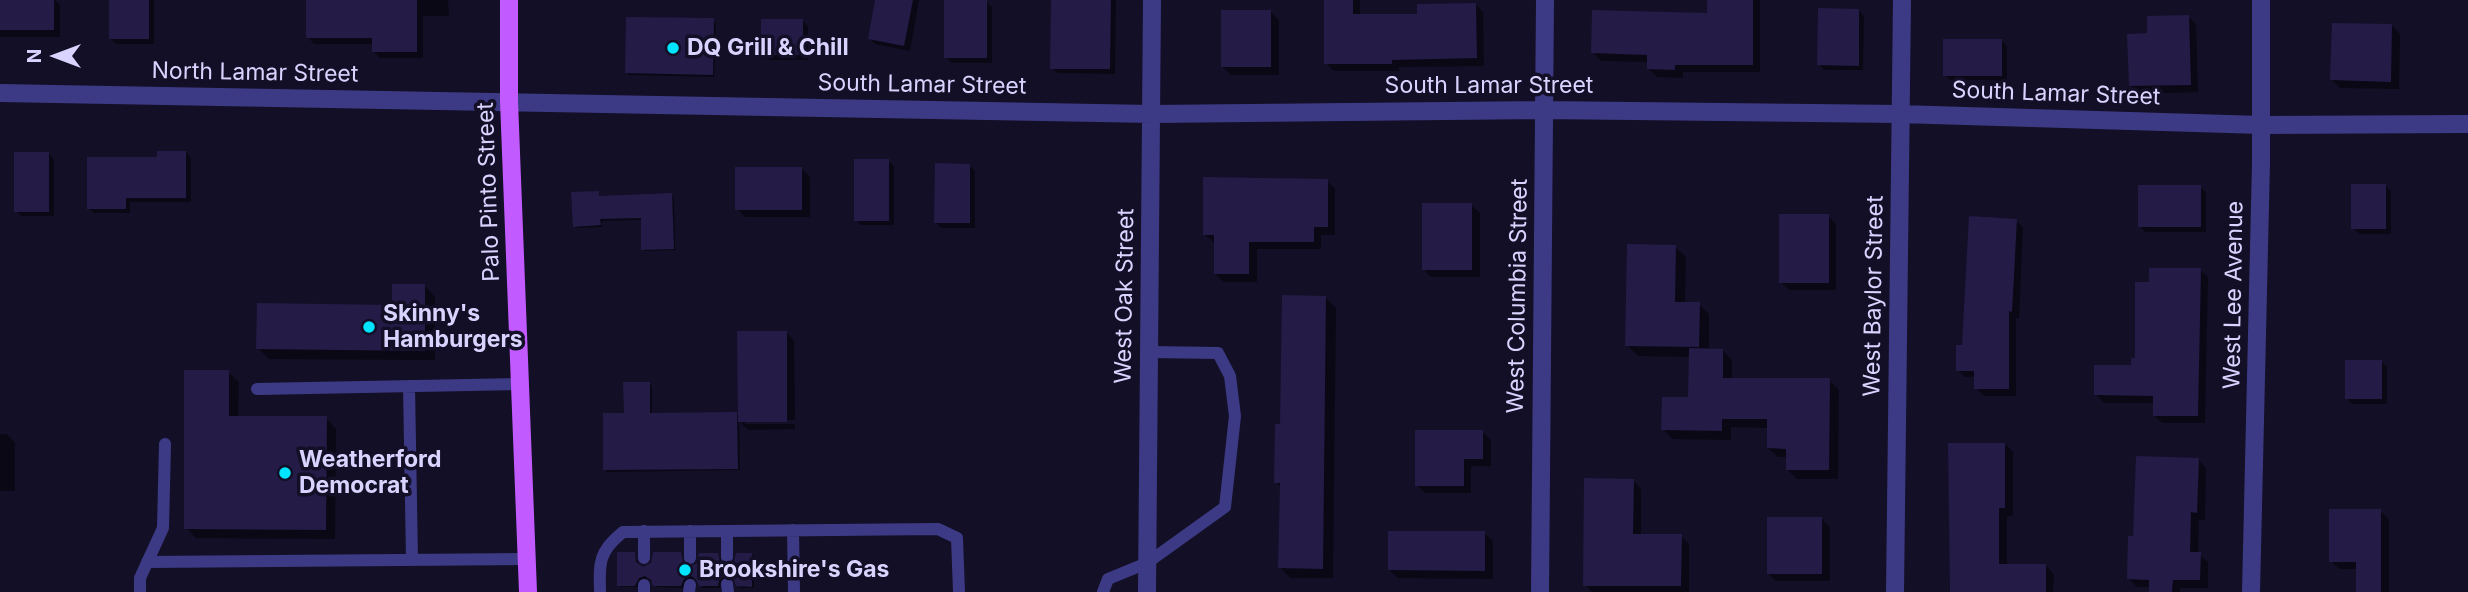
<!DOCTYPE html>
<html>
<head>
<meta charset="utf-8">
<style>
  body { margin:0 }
  #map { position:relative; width:2468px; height:592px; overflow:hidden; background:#130f26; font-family:Inter,sans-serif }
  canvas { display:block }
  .north { position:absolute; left:21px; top:21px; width:70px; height:70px; -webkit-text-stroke:5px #130f26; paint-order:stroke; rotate:270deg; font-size:19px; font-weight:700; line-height:28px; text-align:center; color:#d9d4ff }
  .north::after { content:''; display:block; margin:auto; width:24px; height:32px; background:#d9d4ff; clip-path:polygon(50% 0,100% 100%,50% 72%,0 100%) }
</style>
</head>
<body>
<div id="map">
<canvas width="2468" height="592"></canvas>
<div class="north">N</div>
</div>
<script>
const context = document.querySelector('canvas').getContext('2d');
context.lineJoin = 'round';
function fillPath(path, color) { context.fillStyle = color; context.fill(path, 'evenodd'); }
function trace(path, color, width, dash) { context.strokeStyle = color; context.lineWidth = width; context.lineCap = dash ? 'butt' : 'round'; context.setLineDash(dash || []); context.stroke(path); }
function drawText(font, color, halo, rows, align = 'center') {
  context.font = font + ' Inter,sans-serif'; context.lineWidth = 7; context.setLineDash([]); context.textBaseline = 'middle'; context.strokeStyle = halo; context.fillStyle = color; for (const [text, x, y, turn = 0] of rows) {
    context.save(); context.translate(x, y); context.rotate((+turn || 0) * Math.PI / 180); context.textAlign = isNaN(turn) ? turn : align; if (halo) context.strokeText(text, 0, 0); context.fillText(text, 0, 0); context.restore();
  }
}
fillPath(new Path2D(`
  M0 0H55L60 5V37H0Z
  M111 0H154V44H116L111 39Z
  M308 0H448L449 16H423V58H380L374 52V44H314L308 37Z
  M877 0H919L910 51 875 44 870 39Z
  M1053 0H1116L1115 74 1058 73 1052 68Z
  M1326 0H1360V16L1419 15 1475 4 1483 12 1484 66 1399 67V71H1334L1326 63Z
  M1708 0H1760V72H1683V78L1657 77 1649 69V62L1601 61 1593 52 1708 14Z
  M986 2 992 7V63H952L946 57Z
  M1859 11 1864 16 1863 70H1824L1819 64Z
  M1271 12 1279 20V75H1231L1223 67Z
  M2188 16 2196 25 2198 92 2139 94 2131 86 2149 35Z
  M713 20 716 23 714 77 629 75 626 72Z
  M803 21 808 27V60H768L763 55Z
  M2392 26 2400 34 2399 89 2340 88 2332 80Z
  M2001 40 2007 46V80H1950L1945 75Z
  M186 152 191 158V202H130V213H94L89 208 158 159Z
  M49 154 54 160V216H21L16 211Z
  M888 161 894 166V225H861L856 220Z
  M970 166 975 171V228H941L936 222Z
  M802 169 810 177V217H745L737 209Z
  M1327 181 1335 189V235H1321V249H1257V282H1223L1215 274V243L1205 235Z
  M2386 186 2391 191V234H2359L2353 228Z
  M2200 187 2206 192V232H2145L2140 226Z
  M598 192 600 197 671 195 674 198 675 250 645 251 643 249 642 220 602 221V227L577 228 575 226Z
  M1471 205 1480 213V277H1431L1423 269Z
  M1828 216 1836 224V290H1789L1781 282Z
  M2016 220 2023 228 2019 318H2016V396H1984L1976 388V377H1965L1958 370Z
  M1675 247 1686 257 1685 304H1699L1709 314V351H1723L1732 360V379L1829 380 1839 390 1838 479H1797L1787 469V457H1778L1768 448 1769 428 1731 427V440L1673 439 1663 429 1690 399 1691 357 1638 356 1627 345Z
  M2200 270 2208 277 2205 423H2162L2154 415V403H2104L2096 395 2132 367 2137 360 2151 283Z
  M425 286 435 297V360L269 359 258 348 394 306Z
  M1326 298 1336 308 1333 578H1290L1280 567 1281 487 1276 482 1282 426Z
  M786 332 794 341 795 420H745V424H795V429L748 430 739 421 740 470 607 472 605 469 626 415 649 383 652 386V415L737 414 739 417Z
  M2381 361 2387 367V404H2352L2347 398Z
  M228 372 239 382 238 418H326L336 429 335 539 196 538 186 528Z
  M1482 432 1491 440V466H1471V493H1425L1417 485Z
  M0 434H7L15 443V491H0Z
  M2005 444 2013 452V516H2007V566H2046L2054 574 2053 592H1953Z
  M2198 459 2206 468 2205 520H2199L2198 554 2208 562V588H2180V592H2151V587H2137L2129 579 2135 537Z
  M1633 480 1641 489V536H1681L1689 544V592H1592L1585 585Z
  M2380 511 2389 519V592H2358V569H2339L2331 561Z
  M1822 519 1830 527V581H1776L1768 573Z
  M1484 533 1493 541V579L1398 578 1389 570Z
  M635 554 638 565 643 569 681 554 684 566 689 569 718 554 721 565 726 568 752 555 754 557V588H740L736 579 730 577 721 582 720 588H703L698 580 694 578 686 581 683 588 657 587 648 578 641 580 638 587H621L619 585Z`), '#0007');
fillPath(new Path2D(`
  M0 0H54V30H0Z
  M109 0H149V39H109Z
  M306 0H417V52H372V38H306Z
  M875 0H913L904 46 868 39Z
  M944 0H987V58H944Z
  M1051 0H1111L1110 69H1050Z
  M1324 0H1353V14H1417V4L1476 3 1477 58 1392 60V64H1324Z
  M1707 0H1753V65H1675V70L1647 69V55L1591 53 1592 10 1707 13Z
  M1818 8 1859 9V66L1817 65Z
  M1221 10H1271V67H1221Z
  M2189 15 2191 85 2129 86 2127 34 2147 33V16Z
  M626 17 714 18 713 75 625 73Z
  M761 19H803V55H761Z
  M2332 23 2392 24 2391 82 2330 80Z
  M1943 39H2002V76H1943Z
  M157 151H186V198H126V209H87V157H157Z
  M14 152H49V212H14Z
  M854 159H889V221H854Z
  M935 163 970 164V223H934Z
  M735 167H802V210H735Z
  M1203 177 1328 179V227H1314V242H1249V274H1214V235H1203Z
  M2351 184H2386V229H2351Z
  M2138 185H2201V227H2138Z
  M599 191V196L672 193 674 249 641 250V218L600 219 601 225 573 227 571 192Z
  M1422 203H1472V270H1422Z
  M1779 214H1829V283H1779Z
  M1969 216 2017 219 2012 312 2009 311V389H1974V371H1956V345H1962Z
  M1627 244 1676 245 1675 302H1700L1699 347 1625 346Z
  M2149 268H2201L2198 416H2153V396L2094 395V365H2131V358H2135V282H2149Z
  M392 284H425V351L256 349 257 303 392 305Z
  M1282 295 1326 296 1323 569 1278 568 1280 483H1274L1275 424H1280Z
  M737 331H787V422H738Z
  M1689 348 1723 349V378H1830L1829 470H1786V449L1767 448V419H1722V431L1661 430 1662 397H1688Z
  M2345 360H2382V399H2345Z
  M184 370H229V416H327L326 530 184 529Z
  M623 382H650V413L737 412 738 469 603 470V413H624Z
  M1415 430H1483V459H1464V486H1415Z
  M1948 443H2005V508H1999V564H2046V592H1950Z
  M2136 456 2199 458 2197 513 2191 512 2190 552H2201L2200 580H2173L2172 592H2149V580L2127 579 2128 536H2133Z
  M1584 478 1634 479 1633 534H1682L1681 586H1583Z
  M2329 509H2381V592H2356V562H2329Z
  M1767 517H1822V574H1767Z
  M1388 531H1485V571L1388 570Z
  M617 552H635L636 562 643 567 651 563 653 552H681L683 563 689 567 697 563 699 553H718L720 562 726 566 734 562 736 553H752V587L736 586 733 578 727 575 719 580 718 586H699L696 579 691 576 684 579 681 586H653L651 580 645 576 639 578 635 586H617Z`), '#241b47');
trace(new Path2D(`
  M409 386 412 560
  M257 389 521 384
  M793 530 794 592
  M644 531V558
  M690 531V558
  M727 531V557
  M147 562 527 559
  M727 584 728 592
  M644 585V592
  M140 592V578L163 528 165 444
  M600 592C599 562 599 551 623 532L938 529 957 538 959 592
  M689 592 690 585
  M1103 592 1108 579 1147 563 1225 507 1235 416 1230 376 1218 353 1149 352`), '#3d3a85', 12);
trace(new Path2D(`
  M0 93 1152 114 1544 110 1900 114 2261 125 2468 124
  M1147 592 1152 0
  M1540 592 1545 0
  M1895 592 1902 0
  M2251 592 2261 162V0`), '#3d3a85', 18);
trace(new Path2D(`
  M509 0V101L528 592`), '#c25bff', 18);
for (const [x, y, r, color] of [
  [673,48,7,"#00e5ff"],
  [369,327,7,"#00e5ff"],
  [285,473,7,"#00e5ff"],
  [685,570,7,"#00e5ff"]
]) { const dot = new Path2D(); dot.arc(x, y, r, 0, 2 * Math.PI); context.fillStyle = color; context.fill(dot); trace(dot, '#130f26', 2.5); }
drawText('bold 23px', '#d9d4ff', '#130f26', [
  ["DQ Grill & Chill",687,48],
  ["Skinny's",383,314],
  ["Hamburgers",383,340],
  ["Weatherford",299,460],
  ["Democrat",299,486],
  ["Brookshire's Gas",699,570]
], 'left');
drawText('23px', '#d9d4ff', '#130f26', [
  ["North Lamar Street",255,73,1],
  ["South Lamar Street",922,85,1],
  ["South Lamar Street",1489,86],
  ["South Lamar Street",2056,94,2],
  ["Palo Pinto Street",489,192,-92],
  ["West Lee Avenue",2234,295,-89],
  ["West Oak Street",1125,296,-89],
  ["West Columbia Street",1518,296,-89],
  ["West Baylor Street",1874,296,-89]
]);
</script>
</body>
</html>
